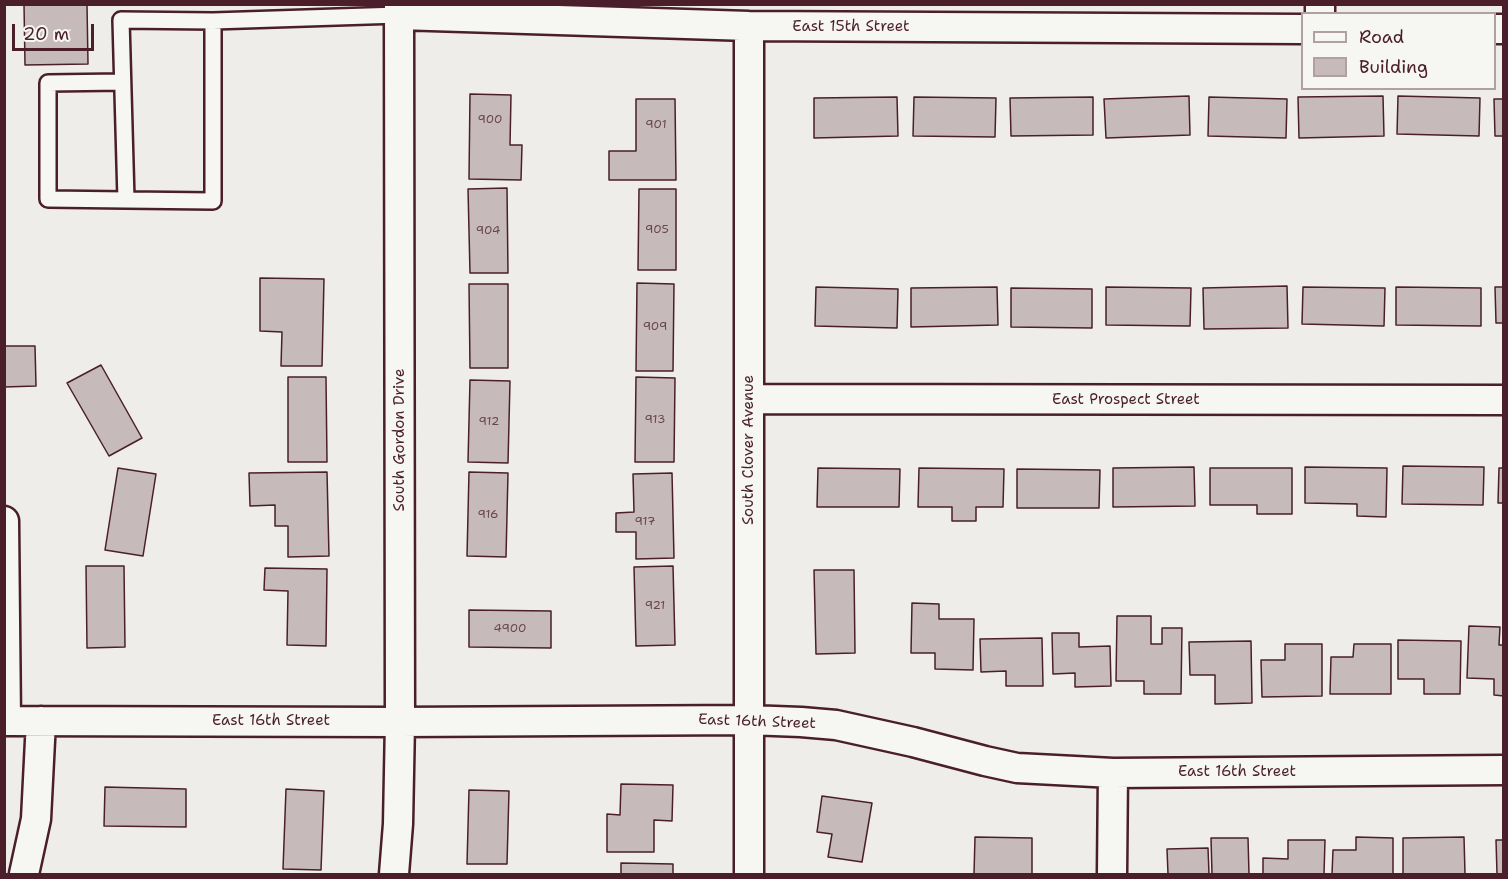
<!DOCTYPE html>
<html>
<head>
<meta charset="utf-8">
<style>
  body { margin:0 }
  #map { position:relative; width:1508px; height:879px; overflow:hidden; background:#efedea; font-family:"Shantell Sans",sans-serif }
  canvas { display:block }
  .frame { position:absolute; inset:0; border:6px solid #4a1f2b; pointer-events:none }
  .legend { position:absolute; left:1301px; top:12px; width:195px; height:78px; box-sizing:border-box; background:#f6f6f2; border:2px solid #b1a0a2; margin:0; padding:8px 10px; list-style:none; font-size:18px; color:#4a1f2b }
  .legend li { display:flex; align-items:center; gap:12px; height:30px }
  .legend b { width:30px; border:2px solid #b1a0a2 }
  .scale { position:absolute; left:12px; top:24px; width:82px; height:27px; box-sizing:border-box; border:3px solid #4a1f2b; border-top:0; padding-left:8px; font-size:18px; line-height:21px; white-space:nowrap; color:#4a1f2b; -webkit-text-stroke:4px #f6f6f2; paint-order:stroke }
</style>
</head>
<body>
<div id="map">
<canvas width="1508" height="879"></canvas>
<div class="frame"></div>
<ul class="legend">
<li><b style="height:8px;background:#f6f6f2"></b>Road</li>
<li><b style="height:16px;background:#c6babb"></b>Building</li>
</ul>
<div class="scale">20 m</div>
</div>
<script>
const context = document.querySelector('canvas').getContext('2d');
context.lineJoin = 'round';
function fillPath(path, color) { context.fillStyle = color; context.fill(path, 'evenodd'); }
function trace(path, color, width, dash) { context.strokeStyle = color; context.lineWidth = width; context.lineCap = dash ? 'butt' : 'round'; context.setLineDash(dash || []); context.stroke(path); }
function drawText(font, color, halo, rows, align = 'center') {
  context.font = font + ' "Shantell Sans",sans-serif'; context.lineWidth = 6; context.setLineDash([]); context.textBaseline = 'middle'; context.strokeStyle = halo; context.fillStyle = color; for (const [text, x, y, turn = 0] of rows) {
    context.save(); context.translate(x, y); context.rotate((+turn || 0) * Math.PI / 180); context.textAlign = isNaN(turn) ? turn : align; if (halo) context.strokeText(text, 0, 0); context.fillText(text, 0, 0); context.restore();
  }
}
const building = new Path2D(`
  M24 4H87L88 64 25 65Z
  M470 94 511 95 510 145H522L521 180 469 179Z
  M1189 96 1190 135 1106 138 1104 99Z
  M1383 96 1384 136 1299 138 1298 97Z
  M1398 96 1480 98 1479 136 1397 134Z
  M897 97 898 136 814 138V98Z
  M914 97 996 98 995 137 913 136Z
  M1093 97V135L1011 136 1010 98Z
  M1209 97 1287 99 1286 138 1208 136Z
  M636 99H675L676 180H609V151H636Z
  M1494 99H1504V136H1495Z
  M507 188 508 273H470L468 189Z
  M639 189H676V270H638Z
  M260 278 324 279 322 366H281L282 332 260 331Z
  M637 283 674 284 673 371H636Z
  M469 284H508V368H470Z
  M1287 286 1288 328 1204 329 1203 288Z
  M816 287 898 289 897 328 815 326Z
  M997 287 998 325 911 327V288Z
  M1106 287 1191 288 1190 326 1106 325Z
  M1303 287 1385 288 1384 326 1302 324Z
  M1396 287 1481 288V326L1396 325Z
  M1495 287H1504V323H1496Z
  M1011 288 1092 289V328L1011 327Z
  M4 346H35L36 386 4 387Z
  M101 365 142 438 109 456 67 383Z
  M288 377H326L327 462H288Z
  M636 377 675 378 674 462H635Z
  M470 380 510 381 508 463 468 462Z
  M1403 466 1484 467 1483 505 1402 504Z
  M1194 467 1195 506 1113 507V468Z
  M1305 467 1387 468 1386 517 1357 516V504L1305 503Z
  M118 468 156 474 143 556 105 550Z
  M818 468 900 469 899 507H817Z
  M919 468 1004 469 1003 507H976V521H952V507H918Z
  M1210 468H1292V514H1257V505H1210Z
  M1499 468H1504V503H1498Z
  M1017 469 1100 470 1099 508H1017Z
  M327 472 329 556 288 557V526H275V505L250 506 249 473Z
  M469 472 508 473 506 557 467 556Z
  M672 473 674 558 636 559V532H616V513L634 512 633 474Z
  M86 566H124L125 647 87 648Z
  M673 566 675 645 636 646 634 567Z
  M265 568 327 569 326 646 287 645 288 591 264 590Z
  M814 570H854L855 653 816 654Z
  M912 603 939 604V619H974L973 670 935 669V653H911Z
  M469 610 551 611V648L469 647Z
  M1117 616H1151V644H1162V628H1182L1181 694H1144V681H1116Z
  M1469 626 1500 627 1499 645H1504V696L1494 695V679L1467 678Z
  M1052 633H1079V647L1110 646 1111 686 1075 687V673L1053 674Z
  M1042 638 1043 686H1006V671L981 672 980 639Z
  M1398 640 1461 641 1460 694H1424V679H1398Z
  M1251 641 1252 703 1215 704V675H1190L1189 642Z
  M1285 644H1322V696L1262 697 1261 660H1285Z
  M1354 644H1391V694H1330L1331 657H1353Z
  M621 784 673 785 672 821 654 820V852H607V814L620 815Z
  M105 787 186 789V827L104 826Z
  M286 789 324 791 321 870 283 869Z
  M469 790 509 791 507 864H467Z
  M822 796 872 803 862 862 828 857 832 834 817 832Z
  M975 837 1032 838V874H974Z
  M1356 837 1393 838V874H1332L1333 850H1356Z
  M1464 837 1465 874H1403V838Z
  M1211 838H1248L1249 874H1212Z
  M1288 840H1325L1324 874H1263V858L1288 859Z
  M1496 840H1504V874H1497Z
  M1208 848 1209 874H1168L1167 849Z
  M621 863 673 864V874H621Z`);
fillPath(building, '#c6babb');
trace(building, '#4a1f2b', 1.5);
const service = new Path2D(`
  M213 21V201L126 200 121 20 213 21 399 15
  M122 82 48 83V199L126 200`);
const minor = new Path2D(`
  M1320 4V14
  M399 15 749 26 1302 29
  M1494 29H1504
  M749 399 1504 400
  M4 521 6 721
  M4 721 400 722 748 720 801 722 836 725 913 742 985 761 1017 768 1113 773 1504 770
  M24 874 36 819 41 721
  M394 874 398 824 400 722 399 4
  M749 874V26
  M1112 874 1113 773`);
trace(service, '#4a1f2b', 20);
trace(minor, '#4a1f2b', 33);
trace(service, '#f6f6f2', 15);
trace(minor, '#f6f6f2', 28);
drawText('12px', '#69464f', null, [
  ["900",490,120],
  ["901",656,125],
  ["905",657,230],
  ["904",488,231],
  ["909",655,327],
  ["913",655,420],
  ["912",489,422],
  ["916",488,515],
  ["917",645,522],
  ["921",655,606],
  ["4900",510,629]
]);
drawText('15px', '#4a1f2b', '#f6f6f2', [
  ["East 15th Street",851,27],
  ["East Prospect Street",1126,400],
  ["South Gordon Drive",400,440,-90],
  ["South Clover Avenue",749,450,-90],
  ["East 16th Street",271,721],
  ["East 16th Street",757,722,2],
  ["East 16th Street",1237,772]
]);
</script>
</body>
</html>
